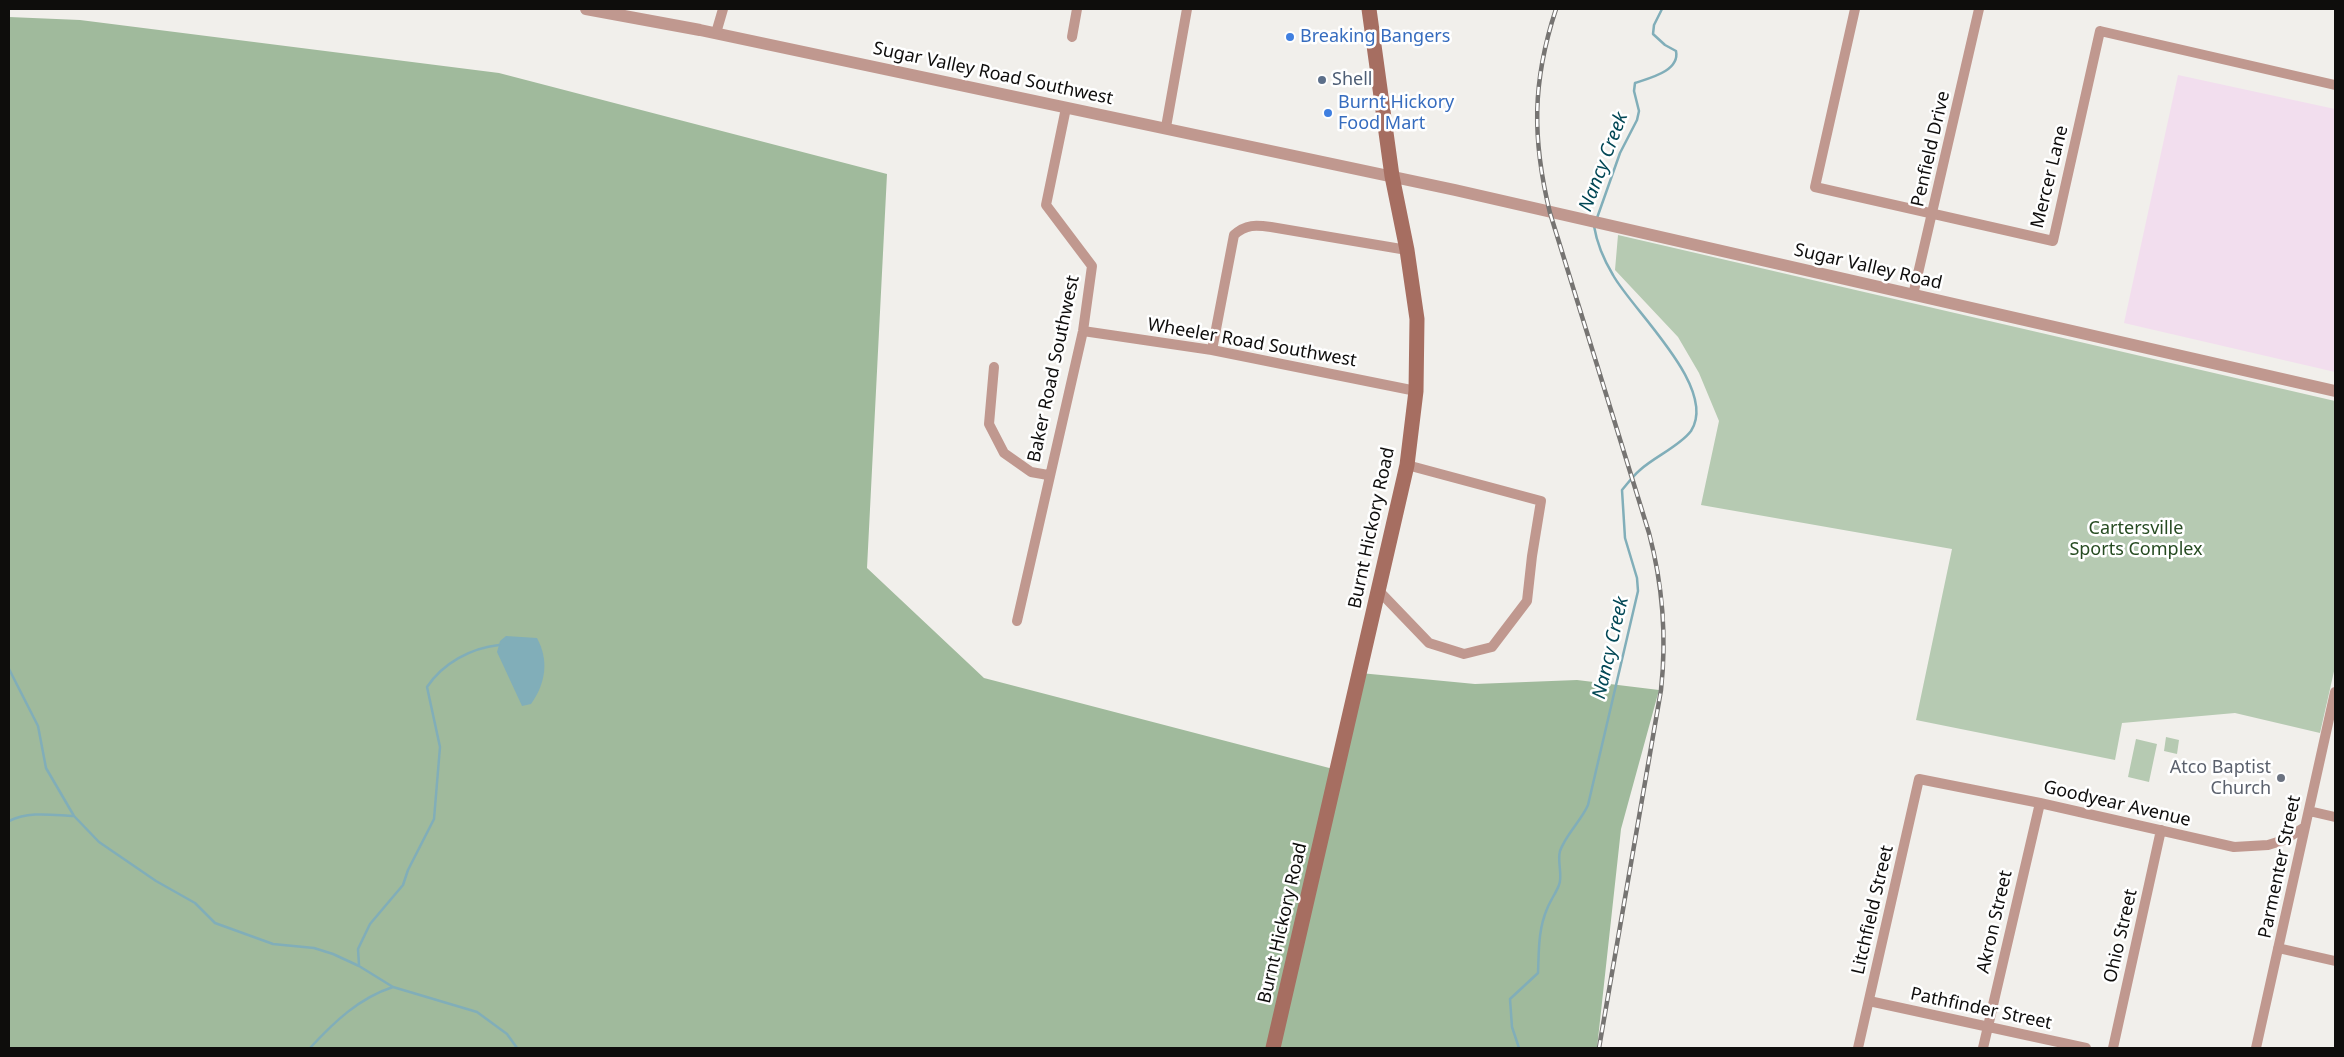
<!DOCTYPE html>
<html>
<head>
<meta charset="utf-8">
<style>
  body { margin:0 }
  #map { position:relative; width:2344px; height:1057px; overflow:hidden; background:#f1efeb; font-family:"Noto Sans",sans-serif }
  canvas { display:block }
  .frame { position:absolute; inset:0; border:10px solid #0e0d0c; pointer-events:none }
</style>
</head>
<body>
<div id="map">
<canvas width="2344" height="1057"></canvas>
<div class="frame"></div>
</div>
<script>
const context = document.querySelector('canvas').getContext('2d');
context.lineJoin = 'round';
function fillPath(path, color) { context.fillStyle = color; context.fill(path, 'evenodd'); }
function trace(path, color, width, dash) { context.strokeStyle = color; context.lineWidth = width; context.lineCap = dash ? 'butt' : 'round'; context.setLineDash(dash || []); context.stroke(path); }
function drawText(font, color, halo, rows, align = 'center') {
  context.font = font + ' "Noto Sans",sans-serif'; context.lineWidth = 5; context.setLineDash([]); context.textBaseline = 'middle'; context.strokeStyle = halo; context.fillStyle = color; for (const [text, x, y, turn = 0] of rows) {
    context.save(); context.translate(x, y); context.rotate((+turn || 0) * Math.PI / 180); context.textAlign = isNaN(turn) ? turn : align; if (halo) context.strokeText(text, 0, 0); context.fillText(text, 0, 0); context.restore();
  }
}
fillPath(new Path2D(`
  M2178 75 2335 109V372L2124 323Z`), '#f2deee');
fillPath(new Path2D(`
  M1618 235 2335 401V667L2320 733 2235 713 2122 723 2115 760 1916 720 1952 549 1701 505 1719 421 1699 373 1678 337 1615 270Z
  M2166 737 2179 740 2177 754 2164 751Z
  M2136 739 2157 744 2149 782 2128 777Z`), '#b6cab2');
fillPath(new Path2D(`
  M9 17 80 20 499 73 887 174 867 568 984 678 1337 770 1360 673 1475 684 1577 680 1659 690 1621 829 1597 1048H9Z`), '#a0ba9c');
fillPath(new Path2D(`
  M506 636 537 638C549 660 546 683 531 704L522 706 497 652 500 641Z`), '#81aeb9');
trace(new Path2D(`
  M1597 218 1620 153 1637 120 1639 111 1634 91 1635 83C1650 78 1680 71 1676 51L1665 45 1653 34 1654 25 1662 9
  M9 669 38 726 46 768 74 816 99 842 156 881 195 903 215 923 273 944 314 948 333 954 359 966 393 987 477 1012 507 1034 517 1048
  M9 821C30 811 51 815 74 816
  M359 965 358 949 370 924 403 885 408 870 434 819 440 747 427 687C443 663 471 648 499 645
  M310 1048C334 1022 359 998 393 987
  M1519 1048 1512 1027 1510 999 1538 973C1539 951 1538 930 1547 909 1550 901 1556 893 1559 885 1563 875 1557 862 1560 851 1566 834 1581 821 1588 805L1638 591 1637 578 1625 538 1622 490C1628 483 1633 476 1640 470 1654 457 1680 446 1691 431 1719 388 1632 310 1613 275 1604 260 1597 244 1594 226`), '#81aeb9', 2.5);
trace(new Path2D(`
  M1855 9 1815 187 2053 241 2100 31 2335 85
  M716 33 723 9
  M1072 37 1077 9
  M1166 127 1187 9
  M1913 295 1979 9
  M1083 331 1212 350 1416 391
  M1212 350 1234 235C1246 224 1256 225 1271 227L1407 250
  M994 367 989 424 1004 453 1031 472 1048 475
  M1379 591 1429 643 1464 654 1492 647 1527 601 1532 556 1541 501 1407 465
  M1017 621 1083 331 1092 266 1046 205 1066 108
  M2309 811 2335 817
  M2278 948 2335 961
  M1869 1001 2086 1048
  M1858 1048 1919 779 2040 803 2234 847 2268 845 2284 840 2305 827
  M1983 1048 2040 803
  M2113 1048 2161 830
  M2256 1048 2335 692`), '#c0988f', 10);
trace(new Path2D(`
  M586 9 700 30 1455 190 2335 391`), '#c0988f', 12);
trace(new Path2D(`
  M1273 1048 1407 465 1416 391 1417 319 1407 250 1392 176 1369 9`), '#a66e61', 15);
const rail = new Path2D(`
  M1556 9C1532 82 1532 139 1550 213L1649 533C1663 586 1667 635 1661 690L1599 1048`);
trace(rail, '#767472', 4.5);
trace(rail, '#fff', 2.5, [8]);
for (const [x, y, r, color] of [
  [1290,37,5,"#3f7fe0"],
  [1322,80,5,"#5c6f8a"],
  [1328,113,5,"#3f7fe0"],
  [2281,778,5,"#6b7280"]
]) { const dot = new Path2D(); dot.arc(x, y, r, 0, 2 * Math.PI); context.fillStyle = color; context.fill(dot); trace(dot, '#fff', 2); }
drawText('18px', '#366cbe', '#fff', [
  ["Breaking Bangers",1300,37],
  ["Burnt Hickory",1338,103],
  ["Food Mart",1338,124]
], 'left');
drawText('18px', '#0e0d0c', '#fff', [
  ["Sugar Valley Road Southwest",993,74,12],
  ["Penfield Drive",1931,149,-77],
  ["Mercer Lane",2050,177,-76],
  ["Sugar Valley Road",1868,267,13],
  ["Wheeler Road Southwest",1252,343,10],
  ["Baker Road Southwest",1054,369,-78],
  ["Burnt Hickory Road",1372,528,-78],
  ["Goodyear Avenue",2117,804,13],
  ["Parmenter Street",2280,867,-78],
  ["Litchfield Street",1873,910,-77],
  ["Akron Street",1995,922,-77],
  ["Burnt Hickory Road",1283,923,-77],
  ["Ohio Street",2121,936,-77],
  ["Pathfinder Street",1981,1009,12]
]);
drawText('18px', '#4e5e75', '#fff', [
  ["Shell",1332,80]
], 'left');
drawText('18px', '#264b21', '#fff', [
  ["Cartersville",2136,529],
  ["Sports Complex",2136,550]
]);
drawText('18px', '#5b616d', '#fff', [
  ["Atco Baptist",2271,768],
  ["Church",2271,789]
], 'right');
drawText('italic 19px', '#024755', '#fff', [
  ["Nancy Creek",1604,162,-69],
  ["Nancy Creek",1611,648,-77]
]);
</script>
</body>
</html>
